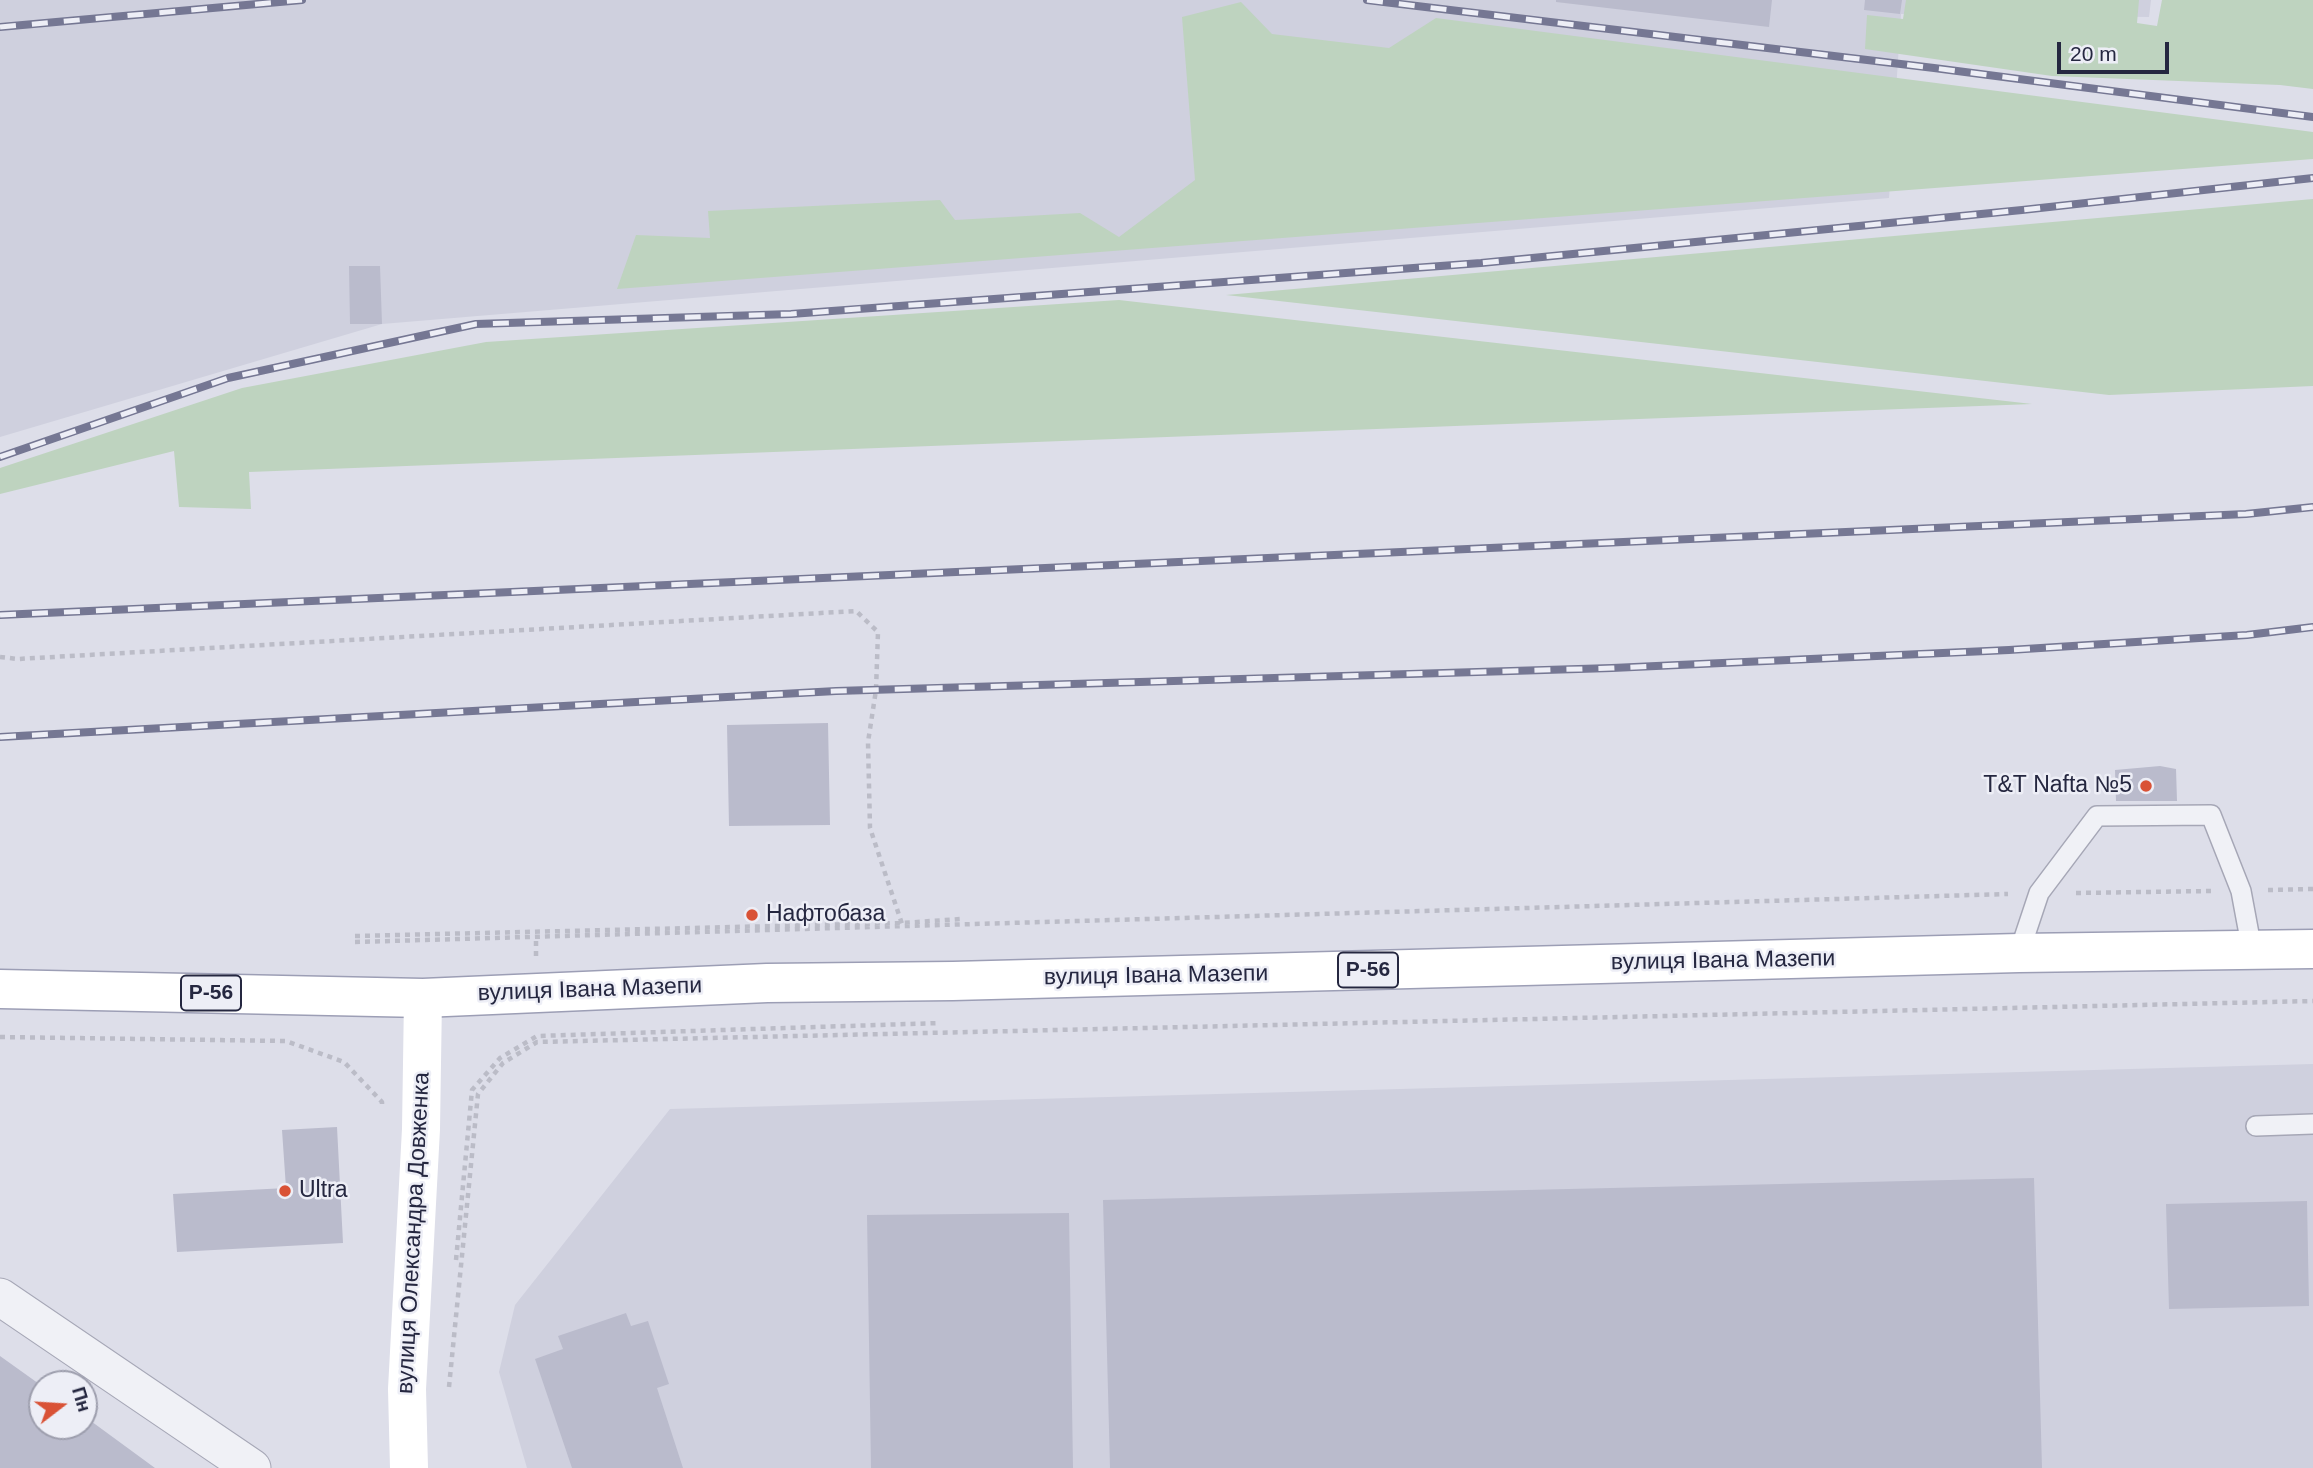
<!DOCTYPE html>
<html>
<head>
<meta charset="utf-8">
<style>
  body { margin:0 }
  #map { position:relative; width:2313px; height:1468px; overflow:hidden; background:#dddee9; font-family:Helvetica,sans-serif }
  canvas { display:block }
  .north { position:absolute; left:28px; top:1370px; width:70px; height:70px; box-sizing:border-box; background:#edeef6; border:2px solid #9d9ead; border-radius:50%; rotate:73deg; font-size:19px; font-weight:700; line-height:28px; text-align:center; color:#252740 }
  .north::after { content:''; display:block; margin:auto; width:24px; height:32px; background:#d95236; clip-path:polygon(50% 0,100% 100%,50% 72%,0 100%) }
  .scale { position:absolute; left:2057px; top:42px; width:112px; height:32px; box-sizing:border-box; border:4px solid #252740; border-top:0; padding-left:9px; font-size:21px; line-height:24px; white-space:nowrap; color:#252740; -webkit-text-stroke:5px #edeef6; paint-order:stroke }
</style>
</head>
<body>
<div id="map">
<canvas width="2313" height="1468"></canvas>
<div class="north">Пн</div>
<div class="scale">20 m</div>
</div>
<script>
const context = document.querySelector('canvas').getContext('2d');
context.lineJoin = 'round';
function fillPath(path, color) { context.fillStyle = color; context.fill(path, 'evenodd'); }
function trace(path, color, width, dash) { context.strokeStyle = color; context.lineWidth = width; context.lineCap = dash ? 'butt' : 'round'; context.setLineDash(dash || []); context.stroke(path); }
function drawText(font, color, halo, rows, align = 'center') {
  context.font = font + ' Helvetica,sans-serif'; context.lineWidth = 5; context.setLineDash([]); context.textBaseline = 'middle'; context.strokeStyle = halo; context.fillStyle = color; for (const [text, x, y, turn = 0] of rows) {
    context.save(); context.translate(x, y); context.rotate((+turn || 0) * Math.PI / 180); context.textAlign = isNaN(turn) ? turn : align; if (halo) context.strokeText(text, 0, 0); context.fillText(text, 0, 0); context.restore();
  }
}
fillPath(new Path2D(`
  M0 0H2151L2149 17 1901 14 1889 198 382 324 0 437Z
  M2313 1064V1468H527L499 1372 515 1305 670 1109Z`), '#cfd0de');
fillPath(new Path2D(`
  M1906 0H2139L2137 23 2157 26 2162 0H2313V89L2280 85 2052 76 1865 49 1867 15 1903 19Z
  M1241 2 1272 34 1389 48 1436 18 2313 132V159L617 289 636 235 710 238 708 211 940 200 955 220 1080 213 1119 237 1195 180 1182 17Z
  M2313 199V386L2109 395 1226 295Z
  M1119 300 2032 404 249 472 251 509 179 507 174 451 0 494V468L242 388 486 342Z`), '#bed3bf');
fillPath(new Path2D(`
  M1556 0H1772L1769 27 1556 2Z
  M1865 0H1902L1900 14 1864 10Z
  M349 266H380L382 324H350Z
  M828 723 830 825 729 826 727 725Z
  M2160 766 2176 769 2177 801H2116L2115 770Z
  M337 1127 343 1243 177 1252 173 1194 286 1188 282 1130Z
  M2034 1178 2042 1468H1110L1103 1200Z
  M2307 1201 2309 1306 2169 1309 2166 1204Z
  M1069 1213 1073 1468H871L867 1215Z
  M626 1313 631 1326 648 1321 669 1384 657 1388 683 1468H572L535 1359 563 1349 558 1336Z
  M0 1356 42 1386V1426H84V1416L155 1468H0Z`), '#babbcc');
const lane = new Path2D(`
  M2019 953 2039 893 2097 816 2211 815 2241 891 2252 950
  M2256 1126 2313 1124`);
const street = new Path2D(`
  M0 1297 252 1468`);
const primary = new Path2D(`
  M0 989 423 998 767 983 953 981 2019 953 2313 949`);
trace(lane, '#a6a7b6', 22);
trace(street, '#a6a7b6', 39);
trace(primary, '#9c9eb5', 41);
trace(new Path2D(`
  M0 657 18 659 856 611 878 632 876 690 868 742 870 828 903 927
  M2268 890 2313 889
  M2076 893 2211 891
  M355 936 902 923 961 919
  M355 942 2008 894
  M536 956V936
  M0 1037 286 1041 344 1062 382 1102V1104
  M456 1260 472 1090 500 1058 537 1036 940 1023
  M449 1387 478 1094 503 1063 537 1042 2313 1001`), '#bbbcc7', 4.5, [5, 5]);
trace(lane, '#f0f1f6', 19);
trace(street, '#f0f1f6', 37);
trace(new Path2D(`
  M409 1468 407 1389 421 1129 423 998`), '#fff', 38);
trace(primary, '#fff', 38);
const rail = new Path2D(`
  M1367 0 1934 68 2313 117
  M0 27 302 0
  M0 457 228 378 476 324 791 314 1481 263 2022 210 2313 178
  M0 615 2246 514 2313 507
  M0 737 836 691 1612 668 2009 650 2247 635 2313 627`);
trace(rail, '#757793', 8);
trace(rail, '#edeef6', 5, [16]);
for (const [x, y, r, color] of [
  [2146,786,7,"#d95236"],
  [752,915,7,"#d95236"],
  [285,1191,7,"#d95236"]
]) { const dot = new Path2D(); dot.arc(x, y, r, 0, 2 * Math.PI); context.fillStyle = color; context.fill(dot); trace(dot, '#edeef6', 2.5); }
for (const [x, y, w] of [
  [1368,970,60],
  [211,993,60]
]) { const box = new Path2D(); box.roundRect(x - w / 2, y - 17.5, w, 35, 5); context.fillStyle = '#edeef6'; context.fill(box); trace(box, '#252740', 2); }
drawText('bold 21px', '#252740', null, [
  ["Р-56",1368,970],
  ["Р-56",211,993]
]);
drawText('23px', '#252740', '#edeef6', [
  ["Т&T Nafta №5",2132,786,"right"],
  ["Нафтобаза",766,915],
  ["Ultra",299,1191]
], 'left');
drawText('23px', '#252740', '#edeef6', [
  ["вулиця Івана Мазепи",1723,961,-1],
  ["вулиця Івана Мазепи",1156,976,-1],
  ["вулиця Івана Мазепи",590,990,-2],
  ["вулиця Олександра Довженка",414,1233,-87]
]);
</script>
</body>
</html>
